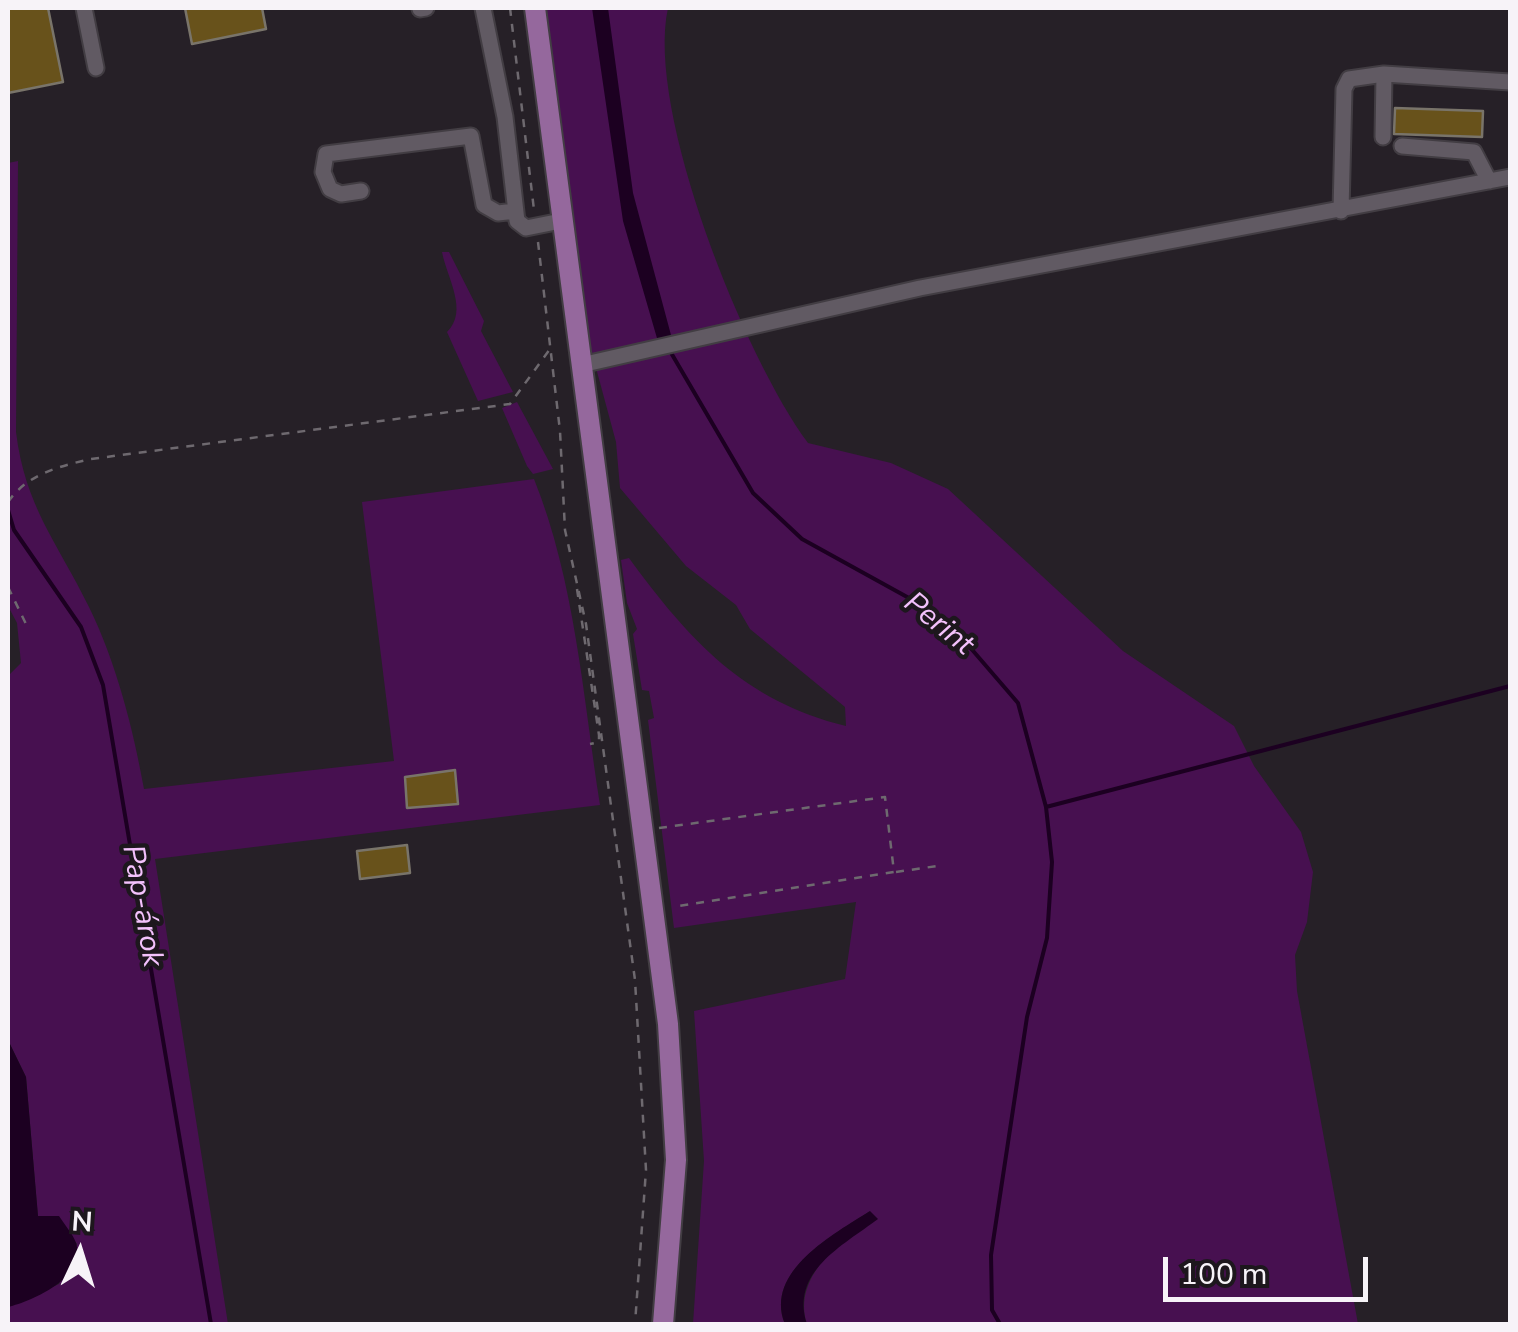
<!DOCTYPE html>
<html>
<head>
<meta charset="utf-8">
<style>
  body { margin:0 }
  #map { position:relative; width:1518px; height:1332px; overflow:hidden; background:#262027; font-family:"Nunito Sans",sans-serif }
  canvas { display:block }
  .frame { position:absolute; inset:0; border:10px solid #f7f3f8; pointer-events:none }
  .north { position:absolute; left:30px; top:1202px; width:100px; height:100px; -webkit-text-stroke:8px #1d171d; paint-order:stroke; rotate:4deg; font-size:28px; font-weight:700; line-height:40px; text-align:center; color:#f7f3f8 }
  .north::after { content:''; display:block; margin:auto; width:35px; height:45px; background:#f7f3f8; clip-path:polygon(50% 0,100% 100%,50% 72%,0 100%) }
  .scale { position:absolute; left:1163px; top:1257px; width:205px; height:45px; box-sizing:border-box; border:5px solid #f7f3f8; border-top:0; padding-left:12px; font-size:30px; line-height:35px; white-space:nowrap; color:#f7f3f8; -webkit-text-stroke:8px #1d171d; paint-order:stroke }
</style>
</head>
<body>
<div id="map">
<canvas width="1518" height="1332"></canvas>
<div class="frame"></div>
<div class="north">N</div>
<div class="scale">100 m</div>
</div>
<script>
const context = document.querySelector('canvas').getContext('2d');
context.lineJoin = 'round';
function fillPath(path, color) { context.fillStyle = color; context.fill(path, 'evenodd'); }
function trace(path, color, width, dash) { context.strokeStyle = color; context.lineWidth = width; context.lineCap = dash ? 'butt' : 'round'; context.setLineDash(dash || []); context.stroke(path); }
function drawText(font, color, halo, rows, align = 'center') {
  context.font = font + ' "Nunito Sans",sans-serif'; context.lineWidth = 9; context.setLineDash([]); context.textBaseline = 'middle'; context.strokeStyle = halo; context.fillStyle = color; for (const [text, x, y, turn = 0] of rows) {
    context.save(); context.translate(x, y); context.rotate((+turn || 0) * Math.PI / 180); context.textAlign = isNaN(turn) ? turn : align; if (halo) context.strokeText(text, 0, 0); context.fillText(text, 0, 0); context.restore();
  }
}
fillPath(new Path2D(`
  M543 8H668C645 111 745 358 808 443L891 463 948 489 1123 651 1234 726 1254 766 1301 832 1313 872 1307 922 1295 955 1297 991 1358 1324H807C792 1276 841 1244 870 1211 834 1235 764 1271 785 1324H693L704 1161 694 1011 845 979 856 902 674 928 648 720 654 718 649 691 642 690 633 634 637 629 627 603 621 560 629 558C689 640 744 701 846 726L845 707 750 629 736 605 686 566 620 488 616 442 585 327Z
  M18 161 16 432C25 506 57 542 89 607 116 662 133 728 144 789L394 761 362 502 534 479C575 581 583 696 600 805L155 859 228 1324H8V1307L59 1284 77 1244 68 1232 38 1217 26 1077 8 1040V676L21 663 17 623 8 606V163Z
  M442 252H449L484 321 481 331 513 392 478 401 447 332C469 311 447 278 442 252Z
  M517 402 553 469 533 474 527 466 502 408Z`), '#471050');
fillPath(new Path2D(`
  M592 8H608L633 193 675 350 661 352 623 221Z
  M8 1040 26 1077 38 1216H59C64 1224 73 1234 76 1243 87 1277 33 1301 8 1307Z
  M870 1211 878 1219C842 1246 790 1272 807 1324H785C764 1271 834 1234 870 1211Z`), '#1c0021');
trace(new Path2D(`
  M670 351 753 493 802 539 918 603 968 645 1018 703 1046 807 1052 862 1047 938 1027 1017 991 1255 992 1310 1000 1324
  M8 510 14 530 81 627 103 685 211 1324
  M1046 807 1510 686`), '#1c0021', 4);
const building = new Path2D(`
  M8 8H48L63 82 8 93Z
  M185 8H262L266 29 192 44Z
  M1395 108 1483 111 1482 137 1394 134Z
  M455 770 458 804 407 808 405 777Z
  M407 845 410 873 360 879 357 851Z`);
fillPath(building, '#68521b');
trace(building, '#79746a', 2.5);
const minor = new Path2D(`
  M84 8 96 68
  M483 8 505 117 517 221 526 228 561 221
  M420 9 426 8
  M1383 137 1384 74
  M1402 146 1474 152 1489 181
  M361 191 341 194 330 189 323 172 326 154 471 136 484 205 498 213 515 211
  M1341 211 1344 89 1349 79 1384 74 1510 82
  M581 365 920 288 1510 177`);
const major = new Path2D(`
  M535 8 668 1024 676 1160 663 1324`);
trace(minor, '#423d43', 19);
trace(major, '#423d43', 24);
trace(new Path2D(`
  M510 8 534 210
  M538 242 560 431 565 530 586 624 635 980 646 1170 635 1324
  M8 502C27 474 60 466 91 459L510 404 550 349
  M8 587 26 624
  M577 589 599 735V742L590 744
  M659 828 885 797 894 872 678 906
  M896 872 937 866`), '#6e696f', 2.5, [8, 8]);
trace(minor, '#615a63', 15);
trace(major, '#95689d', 20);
drawText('italic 30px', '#f3c1fc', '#1d171d', [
  ["Perint",938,625,39],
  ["Pap-árok",141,906,80]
]);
</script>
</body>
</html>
